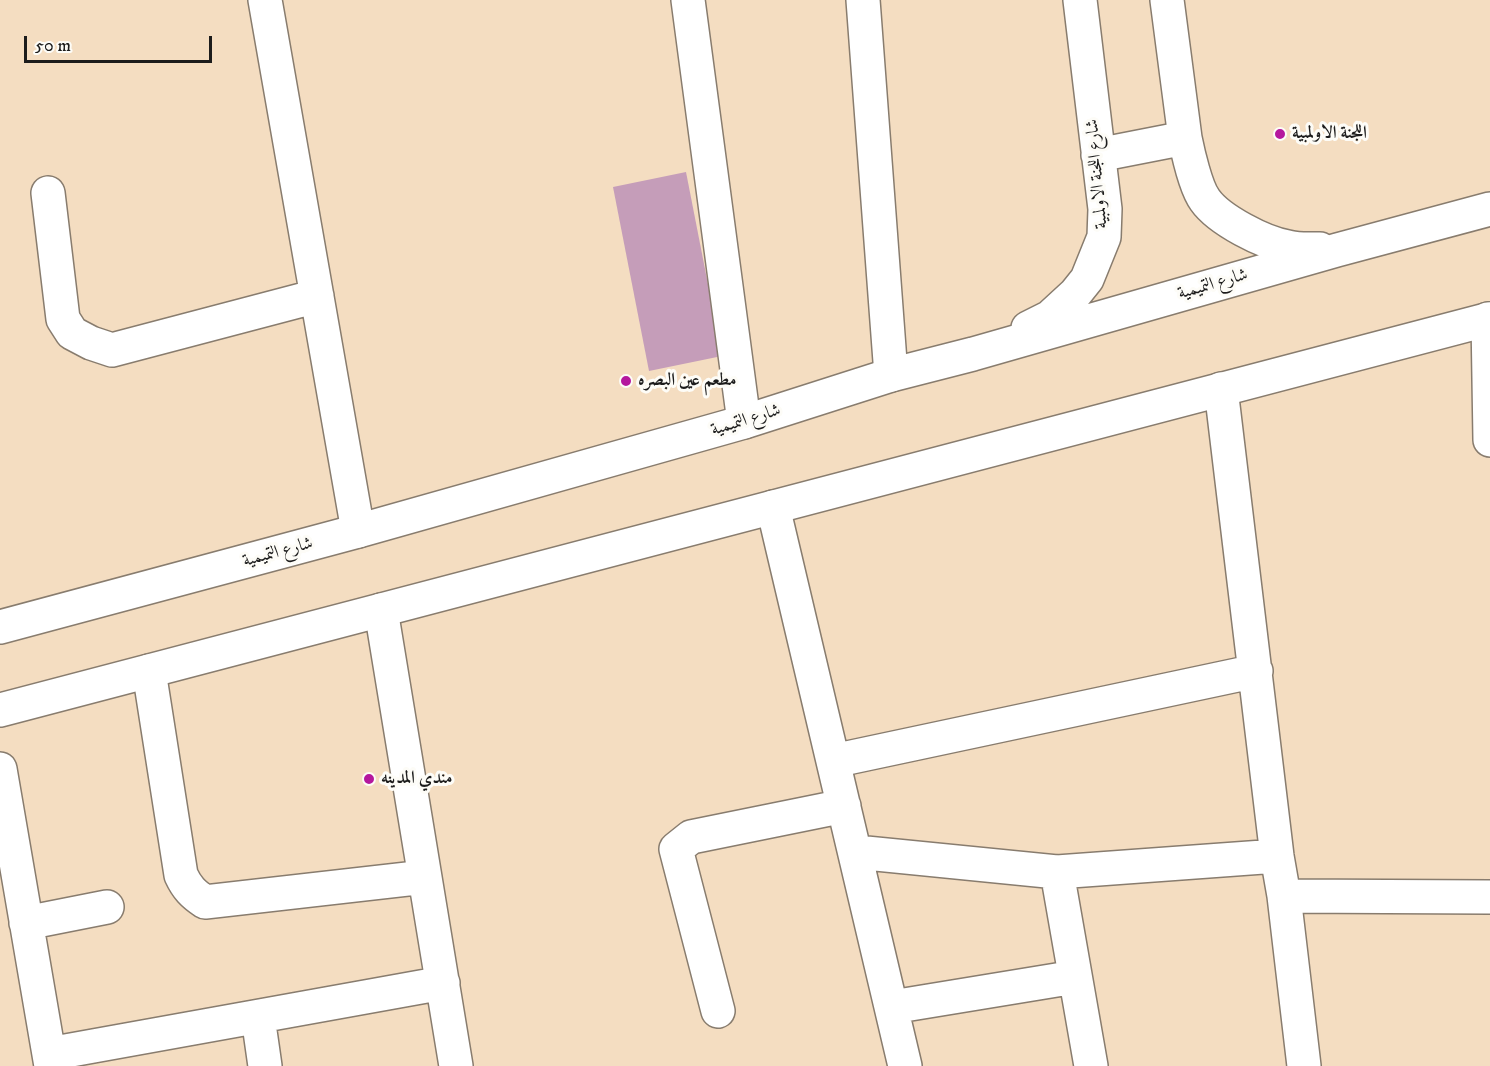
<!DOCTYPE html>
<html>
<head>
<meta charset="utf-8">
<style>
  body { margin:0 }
  #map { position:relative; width:1490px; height:1066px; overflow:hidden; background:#f4ddc1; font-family:"IM FELL DW Pica",serif }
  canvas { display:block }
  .scale { position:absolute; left:24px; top:36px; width:188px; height:27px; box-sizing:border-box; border:3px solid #1c1c1c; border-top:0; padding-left:8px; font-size:18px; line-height:21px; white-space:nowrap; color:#1c1c1c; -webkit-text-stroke:4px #fdfcf7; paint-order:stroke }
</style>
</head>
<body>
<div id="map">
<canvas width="1490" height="1066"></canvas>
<div class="scale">50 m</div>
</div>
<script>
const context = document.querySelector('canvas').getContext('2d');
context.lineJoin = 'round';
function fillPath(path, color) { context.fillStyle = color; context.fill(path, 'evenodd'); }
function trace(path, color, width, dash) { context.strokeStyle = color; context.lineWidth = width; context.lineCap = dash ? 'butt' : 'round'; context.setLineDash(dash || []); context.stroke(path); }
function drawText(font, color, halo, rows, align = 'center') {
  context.font = font + ' "IM FELL DW Pica",Amiri,serif'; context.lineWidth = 6; context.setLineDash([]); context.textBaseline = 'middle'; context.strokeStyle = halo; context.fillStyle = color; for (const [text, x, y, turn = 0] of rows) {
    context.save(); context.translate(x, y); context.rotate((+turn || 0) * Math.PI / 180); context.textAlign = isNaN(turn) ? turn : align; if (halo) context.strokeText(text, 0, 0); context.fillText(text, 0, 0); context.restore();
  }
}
fillPath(new Path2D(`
  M686 172 722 356 649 371 613 187Z`), '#c59db9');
const minor = new Path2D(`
  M265 0 358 531
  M688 0 744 422
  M863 0 891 375
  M48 193 63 319 72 333 91 343 112 350 317 296
  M1488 319 1490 440
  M1221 389 1277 856 1284 896 1304 1066
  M773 507 905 1066
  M381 610 456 1066
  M149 671 181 875C187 888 193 894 205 902L425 877
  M833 761 1256 671
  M0 769 51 1066
  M856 852 1057 872 1277 856
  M1057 872 1091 1066
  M1284 896 1490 897
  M26 923 107 907
  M892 1007 1075 977
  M718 1011 676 849 691 837 844 806
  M258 1017 265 1066
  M49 1054 443 983`);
const major = new Path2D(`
  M1167 0 1185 138C1188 153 1196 188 1205 200 1219 220 1264 243 1288 247 1298 250 1310 249 1320 249
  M1098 155 1185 138
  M1028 328 1050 317 1075 294 1087 279 1104 237 1105 209 1080 0
  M0 627 358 531 744 422 891 375 973 354 1337 250 1490 209
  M0 710 1490 319`);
trace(minor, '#887c6e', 36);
trace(major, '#887c6e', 36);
trace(minor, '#fff', 33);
trace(major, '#fff', 33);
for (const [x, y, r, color] of [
  [1280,134,6,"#b5179e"],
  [626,381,6,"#b5179e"],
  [369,779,6,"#b5179e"]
]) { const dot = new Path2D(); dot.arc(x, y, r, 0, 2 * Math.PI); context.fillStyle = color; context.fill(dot); trace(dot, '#fdfcf7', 2); }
drawText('bold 18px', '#1c1c1c', '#fdfcf7', [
  ["اللجنة الاولمبية",1292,134],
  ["مطعم عين البصره",638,381],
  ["مندي المدينه",381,779]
], 'left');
drawText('18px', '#1c1c1c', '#fdfcf7', [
  ["شارع اللجنة الاولمبية",1098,174,-95],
  ["شارع التميمية",1213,285,-16],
  ["شارع التميمية",746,421,-17],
  ["شارع التميمية",278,553,-15]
]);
</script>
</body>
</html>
